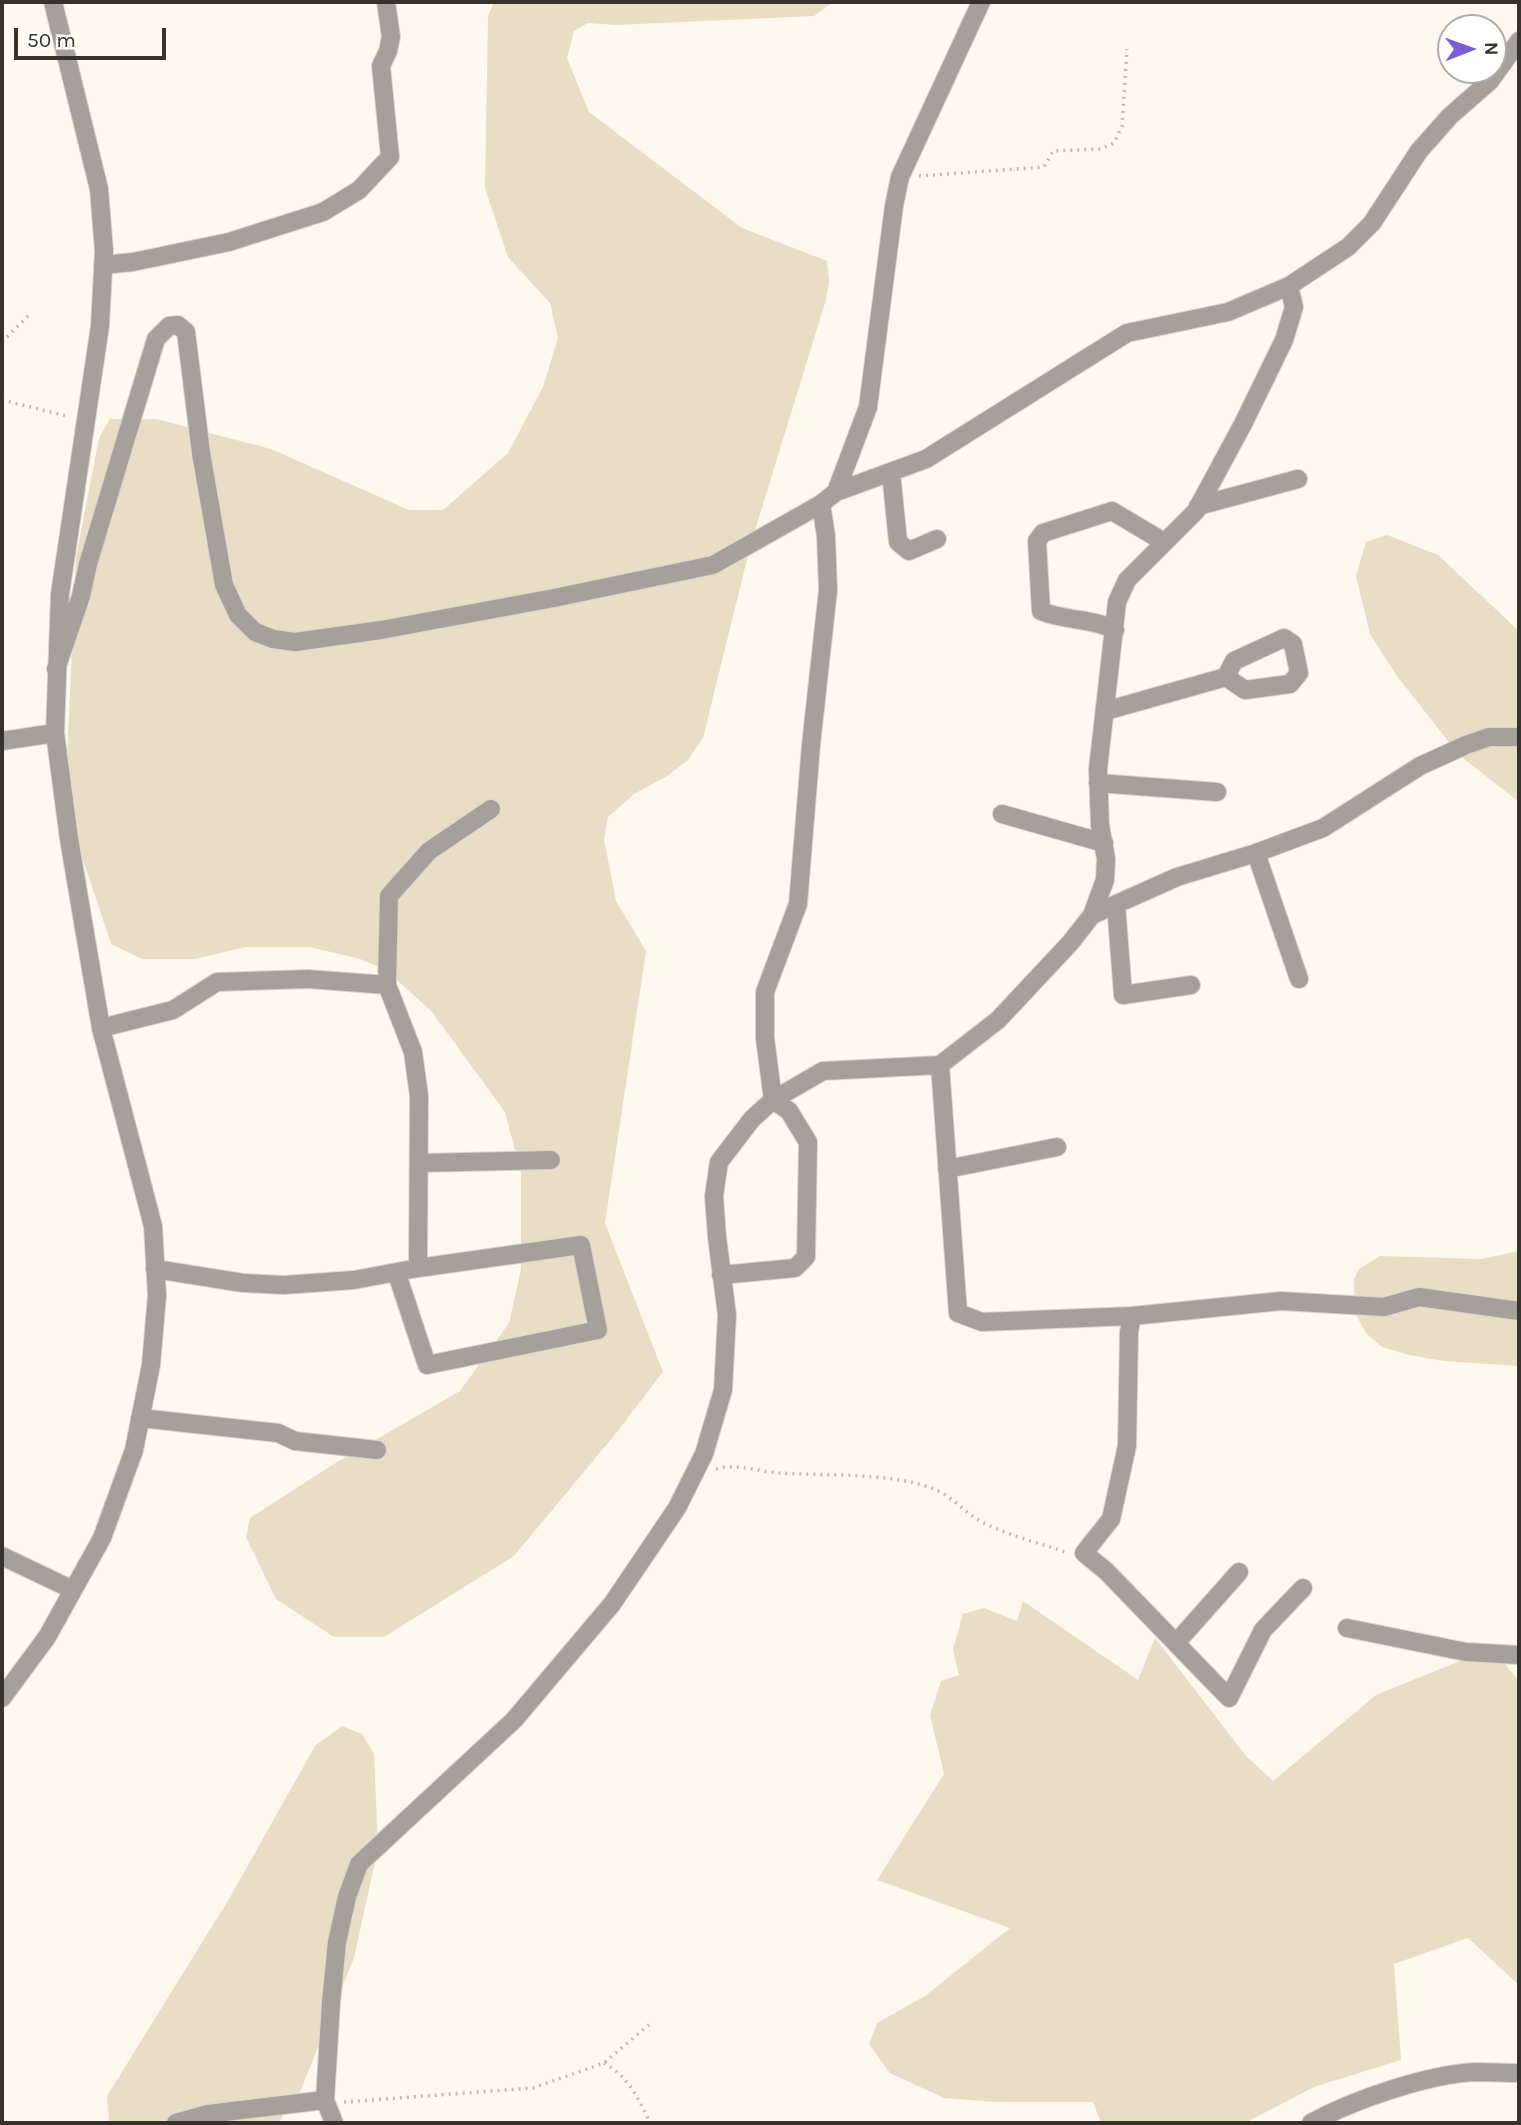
<!DOCTYPE html>
<html>
<head>
<meta charset="utf-8">
<style>
  body { margin:0 }
  #map { position:relative; width:1521px; height:2125px; overflow:hidden; background:#fef8ee; font-family:Karla,sans-serif }
  canvas { display:block }
  .frame { position:absolute; inset:0; border:4px solid #36332c; pointer-events:none }
  .north { position:absolute; left:1437px; top:14px; width:70px; height:70px; box-sizing:border-box; background:#fff; border:2px solid #afadab; border-radius:50%; rotate:89deg; font-size:19px; font-weight:700; line-height:28px; text-align:center; color:#36332c }
  .north::after { content:''; display:block; margin:auto; width:24px; height:32px; background:#7d5dd7; clip-path:polygon(50% 0,100% 100%,50% 72%,0 100%) }
  .scale { position:absolute; left:14px; top:28px; width:152px; height:32px; box-sizing:border-box; border:4px solid #36332c; border-top:0; padding-left:9px; font-size:21px; line-height:24px; white-space:nowrap; color:#36332c; -webkit-text-stroke:5px #fff; paint-order:stroke }
</style>
</head>
<body>
<div id="map">
<canvas width="1521" height="2125"></canvas>
<div class="frame"></div>
<div class="north">N</div>
<div class="scale">50 m</div>
</div>
<script>
const context = document.querySelector('canvas').getContext('2d');
context.lineJoin = 'round';
function fillPath(path, color) { context.fillStyle = color; context.fill(path, 'evenodd'); }
function trace(path, color, width, dash) { context.strokeStyle = color; context.lineWidth = width; context.lineCap = dash ? 'butt' : 'round'; context.setLineDash(dash || []); context.stroke(path); }
fillPath(new Path2D(`
  M494 2H833L814 16 616 25 588 23 574 31 567 58 589 112 742 228 827 261 829 282 825 303 751 543 703 738 687 761 667 776 634 794 608 817 604 839 616 901 646 951 605 1223 663 1372 613 1437 514 1556 384 1637H334L276 1599 246 1537 250 1518 334 1464 460 1391 509 1323 521 1269V1173L505 1112 432 1012 386 970 360 959 310 947H245L195 959H142L111 944 65 806 76 557 99 438 110 419H156L271 449 409 510H443L508 453 543 387 558 338 550 303 508 257 485 188 488 16Z
  M1387 535 1438 555 1519 631V802L1459 755 1397 676 1370 634 1356 576 1366 542Z
  M1519 1251V1366L1443 1361 1409 1355 1382 1347 1366 1333 1355 1313 1354 1279 1359 1269 1380 1256 1481 1259Z
  M1023 1601 1138 1680 1155 1638 1246 1756 1273 1781 1376 1695 1492 1648 1519 1681V1985L1468 1938 1394 1964 1401 2060 1314 2087 1245 2123H1101L1093 2102H994L944 2098 890 2073 869 2044 877 2023 925 1996 1010 1928 877 1880 944 1774 930 1715 941 1681 959 1675 953 1649 963 1614 984 1608 1017 1621Z
  M342 1726 362 1734 374 1754 378 1848 354 1958 300 2092 278 2123H109L107 2096 229 1899 315 1746Z`), '#eaddc6');
const minor = new Path2D(`
  M103 265 133 262 229 242 323 212 359 190 390 157 381 66 388 51 391 37 386 2
  M891 472 898 542 909 551 937 539
  M836 492 868 407 894 206 900 177 981 2
  M1198 506 1298 479
  M1115 630C1092 618 1065 621 1041 611L1037 541 1043 533 1112 511 1164 542
  M56 669 81 596 88 564 156 339 169 326 178 325 186 332 201 453 224 585 238 615 255 632 273 639 295 642 381 630 554 598 713 565 821 504 836 492 926 459 1127 333 1228 312 1289 286 1348 247 1372 223 1419 151 1450 116 1490 81 1519 41
  M1105 711 1226 677 1234 661 1284 638 1293 644 1299 673 1290 684 1245 690 1226 677
  M2 741 55 733
  M1098 783 1217 792
  M1002 814 1104 843
  M1256 853 1299 979
  M1116 904 1123 995 1191 985
  M1092 915 1177 877 1256 853 1323 828 1420 766 1466 745 1489 737H1519
  M101 1028 173 1010 217 982 308 979 387 985
  M940 1065 958 1313 982 1322 1132 1316 1281 1301 1384 1307 1419 1297 1519 1311
  M420 1163 551 1160
  M947 1169 1057 1147
  M418 1268 419 1096 413 1052 387 985 389 896 429 851 491 809
  M155 1269 243 1283 284 1285 354 1280 418 1268 581 1245 598 1330 427 1365 397 1274
  M721 1275 795 1268 806 1257 808 1142 789 1111 773 1100 765 1038V992L798 904 811 745 828 590 826 536 821 504
  M1132 1316 1129 1332 1127 1446 1111 1519 1084 1553 1106 1571 1229 1698 1263 1630 1303 1588
  M140 1418 278 1433 295 1441 377 1450
  M2 1556 73 1590
  M1347 1628 1466 1652 1519 1655
  M1176 1643 1239 1572
  M2 1698 47 1637 102 1538 134 1450 151 1365 157 1296 153 1226 101 1028 69 839 55 733 60 594 100 326 104 251 99 189 53 2
  M176 2123 208 2114 325 2100
  M334 2123 325 2100 331 2003 337 1942 347 1897 359 1864 514 1720 612 1604 677 1508 704 1454 723 1390 727 1315 717 1237 714 1196 719 1162 752 1119 773 1100 823 1071 940 1065 998 1020 1071 942 1092 915 1105 880 1106 859 1100 825 1098 769 1117 602 1127 580 1196 511 1243 424 1284 340 1294 307 1289 286
  M1311 2123C1353 2100 1428 2074 1476 2072 1490 2072 1505 2073 1519 2073`);
trace(minor, '#dad5cb', 20);
trace(new Path2D(`
  M919 176 1044 167 1053 151 1101 149 1114 143 1122 126 1127 49
  M2 342 31 313
  M2 400 67 416
  M716 1469C735 1463 760 1472 780 1473 827 1476 890 1472 934 1489 953 1497 965 1513 982 1522 1009 1536 1040 1543 1068 1553
  M604 2063C628 2076 639 2099 650 2123
  M344 2102 533 2088 604 2063 651 2023`), '#c1bcb3', 3.5, [2, 5]);
trace(minor, '#a5a19a', 18);
</script>
</body>
</html>
